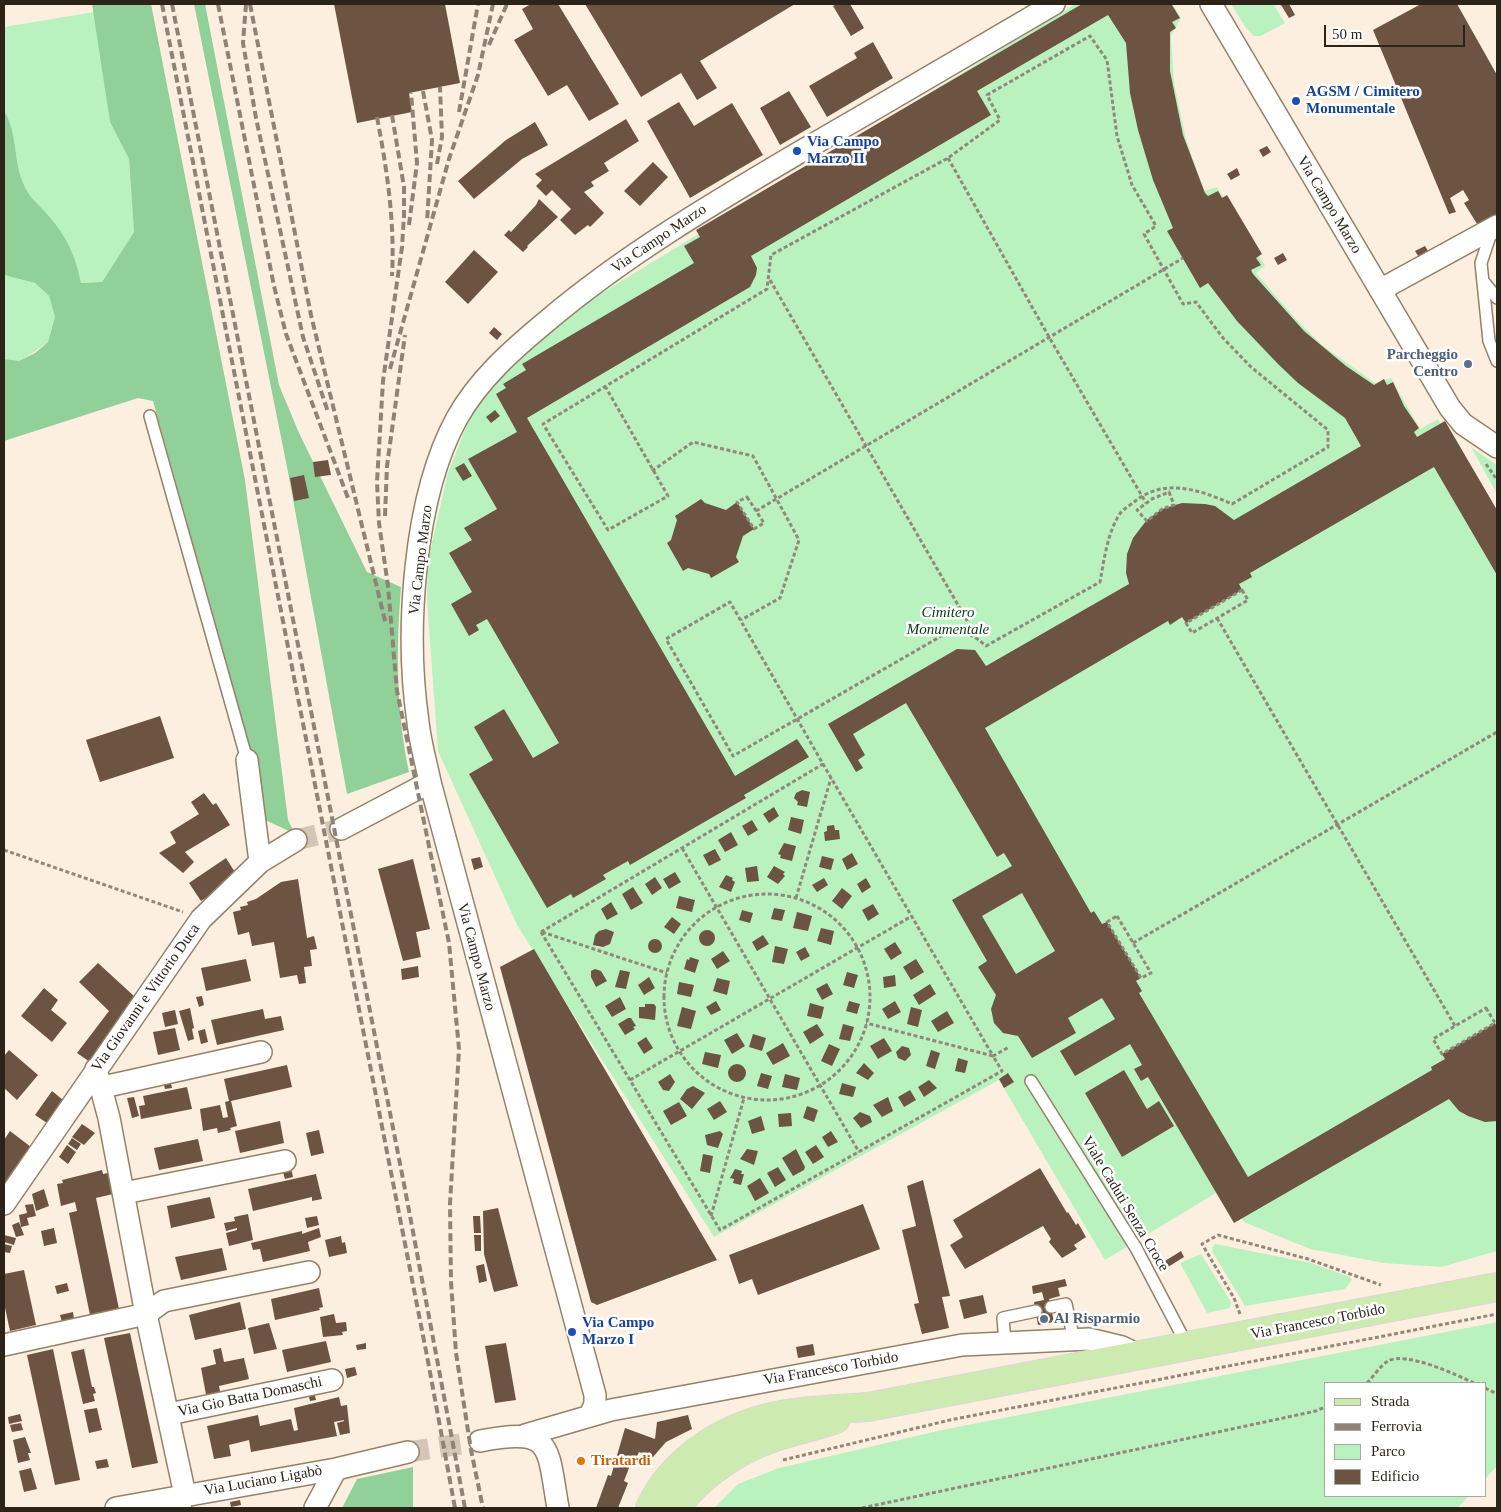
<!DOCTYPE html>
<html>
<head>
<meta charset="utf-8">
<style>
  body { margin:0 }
  #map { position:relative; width:1501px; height:1512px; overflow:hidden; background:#fdefdf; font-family:"Times New Roman",serif }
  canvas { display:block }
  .frame { position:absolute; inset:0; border:5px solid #2c2319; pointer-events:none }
  .legend { position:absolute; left:1324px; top:1382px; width:162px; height:115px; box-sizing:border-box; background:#fff; border:1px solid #aba7a3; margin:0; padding:6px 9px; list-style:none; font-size:15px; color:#2c2319 }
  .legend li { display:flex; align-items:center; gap:10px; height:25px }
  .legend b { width:25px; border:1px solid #aba7a3 }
  .scale { position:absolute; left:1324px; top:25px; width:141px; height:22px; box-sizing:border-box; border:2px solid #2c2319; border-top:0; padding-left:6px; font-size:15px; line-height:18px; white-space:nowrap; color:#2c2319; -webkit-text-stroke:4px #fff; paint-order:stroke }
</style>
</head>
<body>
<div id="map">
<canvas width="1501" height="1512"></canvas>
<div class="frame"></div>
<ul class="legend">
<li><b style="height:6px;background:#cdebb0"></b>Strada</li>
<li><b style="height:6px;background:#8e8376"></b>Ferrovia</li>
<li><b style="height:14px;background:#b9f2bf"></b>Parco</li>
<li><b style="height:14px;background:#6d5342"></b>Edificio</li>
</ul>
<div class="scale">50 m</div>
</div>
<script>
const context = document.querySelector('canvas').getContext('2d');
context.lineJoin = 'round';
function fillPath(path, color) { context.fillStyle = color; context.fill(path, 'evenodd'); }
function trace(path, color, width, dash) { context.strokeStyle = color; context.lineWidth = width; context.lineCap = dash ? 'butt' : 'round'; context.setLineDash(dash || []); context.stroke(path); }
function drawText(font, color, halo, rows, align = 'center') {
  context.font = font + ' "Times New Roman",serif'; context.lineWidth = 5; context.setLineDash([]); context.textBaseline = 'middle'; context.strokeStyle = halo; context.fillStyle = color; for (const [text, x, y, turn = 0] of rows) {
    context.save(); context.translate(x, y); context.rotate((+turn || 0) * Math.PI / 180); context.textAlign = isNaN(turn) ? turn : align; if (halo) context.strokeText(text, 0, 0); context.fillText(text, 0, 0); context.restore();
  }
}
fillPath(new Path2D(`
  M1075 4H1172L1181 18 1171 36 1174 83 1186 139 1204 191 1217 187 1265 266 1256 273 1296 319 1322 345 1375 383 1391 378 1420 429 1438 419 1497 521V1251L1441 1267 1384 1263 1310 1249 1244 1222 1221 1190 1105 1260 999 1080 714 1237 517 925 438 751 427 600 428 561 447 476 476 401 569 313Z
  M1231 4H1273L1285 23 1261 36H1254L1246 28Z
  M94 12 110 122 129 159 134 232 102 282 81 283C76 257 66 235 48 215 40 206 28 196 24 185 13 162 18 132 4 111V27Z
  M4 275 35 283 49 296 55 317 48 342 19 362 4 359Z
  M1471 447 1497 465V494Z
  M1215 1244 1311 1263 1350 1277 1352 1280 1345 1289 1245 1306 1213 1253 1212 1248Z
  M1201 1254 1231 1302 1230 1308 1207 1313 1180 1263Z
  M1497 1322V1466L1485 1479V1383H1325V1496H1469L1457 1508H714L738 1484 779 1468 942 1430Z`), '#b9f2bf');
fillPath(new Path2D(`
  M92 4H151L245 480 288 820 295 834 263 819 251 751 153 401 138 398 4 441V359L19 361 35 353 48 342 55 317 49 296 35 283 4 275V111C18 132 13 162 24 185 28 196 40 206 48 215 66 235 76 256 81 283L102 282 134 232 129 159 110 122Z
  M194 4H205L279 385 299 433 367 572 401 587C396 650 396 710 409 772L347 794 288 472Z
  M413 1467V1508H342L357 1479Z`), '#91d099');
fillPath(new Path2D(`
  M334 4H445L460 83 409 93 412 112 357 123Z
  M531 4H558L619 104 589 121 567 85 548 96 514 40 533 29 522 9Z
  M585 4H795L700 61 717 88 697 100 681 73 641 97Z
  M837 4H850L864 28 851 36 833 6Z
  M1082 4 1172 5 1180 18 1172 22 1176 28 1170 32V71L1183 135 1205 193 1208 196 1218 191 1222 198 1227 195 1262 254 1256 258 1261 265 1251 270 1253 274 1304 331 1346 366 1374 385 1384 379 1387 385 1393 382 1404 406 1419 428 1414 432 1417 437 1445 421 1497 510V575L1434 467 1250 573 1252 577 1239 584 1242 590 1186 623 1182 617 1170 625 1168 621 985 728 1091 913 1094 911 1102 924 1107 922 1141 978 1136 981 1142 991 1139 993 1248 1177 1432 1070 1431 1067 1445 1059 1442 1054 1495 1023 1497 1028V1121L1485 1122 1468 1116 1459 1111 1449 1099 1234 1223 1148 1077 1141 1081 1134 1069 1142 1065 1130 1044 1075 1076 1060 1051 1115 1019 1102 998 1068 1018 1076 1033 1032 1058 1018 1036 1003 1033 994 1023 991 1009 996 995 978 967 987 961 952 900 1012 866 1004 853 997 857 906 703 853 734 865 755 858 760 863 768 856 772 828 724 957 649 975 650 986 666 1129 584 1126 573 1127 554 1133 538 1146 521 1162 509 1182 503 1205 504 1215 506 1234 520 1361 446 1345 418 1298 383 1279 365 1237 321 1208 283 1200 288 1167 231 1173 228 1153 180 1138 130 1130 93 1126 43 1108 15 977 91 991 115 751 256 757 268 756 275 750 287 527 418 735 776 797 739 809 757 744 795 746 798 630 865 628 861 603 875 606 879 573 898 571 894 547 908 469 774 493 760 474 727 504 709 533 758 559 743 487 619 476 625 479 630 469 636 451 604 472 592 449 553 472 540 464 528 497 509 468 459 517 432 496 394 506 388 503 384 526 370 522 364 694 263 684 246 700 237 696 230ZM1022 893 1055 951 1016 974 982 916Z
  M1289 4 1295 15 1289 18 1281 5Z
  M1421 4H1457L1497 75V216L1479 227 1464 203 1469 200 1463 190 1450 198 1456 212 1449 214 1373 30Z
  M873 42 893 78 827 117 809 86 857 58 854 53Z
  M789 91 811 127 780 145 760 108Z
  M679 102 694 126 732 103 763 155 690 198 647 121Z
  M626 119 639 141 604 163 609 171 591 182 594 186 584 192 604 213 590 227 588 225 575 235 560 220 571 209 552 190 546 196 536 186 542 180 535 174Z
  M535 122 548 145 522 159 474 199 458 181 506 140Z
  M1267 146 1271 152 1263 157 1259 150Z
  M653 162 668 177 640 206 624 191Z
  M1237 168 1240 175 1231 180 1227 174Z
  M539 199 558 217 527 246 528 247 523 252 504 235 509 230 511 232 536 205Z
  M1425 246 1430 254 1420 259 1415 251Z
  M474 250 498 272 468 304 445 282Z
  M1283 253 1287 260 1278 265 1274 258Z
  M494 327 502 334 497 340 489 333Z
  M495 410 500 416 491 423 486 417Z
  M328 460 331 475 315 477 313 462Z
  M464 463 472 476 463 481 455 468Z
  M304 475 309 498 294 501 290 478Z
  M701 499 705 503 726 510 737 502 754 529 743 536 736 557 739 562 711 578 709 574 688 568 683 571 667 543 671 540 677 520 675 516Z
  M160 716 174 758 100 782 86 740Z
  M802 790 810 792 807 807 797 805 798 802 794 798 796 793Z
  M204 793 213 805 216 803 230 825 185 852 194 862 183 873 159 853 176 843 170 832 199 814 191 802Z
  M774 807 779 816 769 823 763 814Z
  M791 817 804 820 801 834 788 830Z
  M752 820 758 830 748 836 742 826Z
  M834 825 835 830H839L840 839 825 841 824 832 827 831V826Z
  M731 832 738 845 725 852 718 840Z
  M784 843 796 846 792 861 780 858 781 855 778 854Z
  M715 849 721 860 709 866 703 855Z
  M852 853 858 864 847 870 842 859Z
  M822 856 834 859 831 870 819 867Z
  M480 857 483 867 474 870 471 859Z
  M226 858 238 877 201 901 189 883Z
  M413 859 430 929 416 932 421 957 403 961 378 869Z
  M757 866 759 881 747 882 745 868Z
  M774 866 785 872 783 874 785 876 778 884 767 877Z
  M675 872 681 882 669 889 663 879Z
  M726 875 733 878 732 880 735 882 731 892 719 887Z
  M655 877 662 888 652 895 645 884Z
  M824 878 828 885 817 892 812 885Z
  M866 878 871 887 862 893 857 884Z
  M298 879 307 938 314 936 317 949 310 950 312 966 304 967 306 983 299 984 297 975 280 978 274 942 252 946 249 932 238 935 233 912 241 910 240 907 248 905 247 902 256 899 281 882Z
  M633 887 643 903 631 910 622 894Z
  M842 888 852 896 842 909 832 901Z
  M679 896 695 900 692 912 676 908Z
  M611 902 618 914 607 920 601 909Z
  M873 904 879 914 868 921 862 910Z
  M774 908 785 910 782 921 771 919Z
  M742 910 753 913 750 923 739 920Z
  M797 912 812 916 808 931 793 928Z
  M672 917 681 924 674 934 664 927Z
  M821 928 834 931 831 945 817 941Z
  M606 929 614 932 610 944 603 947 593 945 595 935 599 931Z
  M699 938a8 8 0 1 1 16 0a8 8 0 1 1-16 0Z
  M763 935 769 944 757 951 752 942Z
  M648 946a7 7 0 1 1 14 0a7 7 0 1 1-14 0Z
  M895 942 902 953 891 960 884 949Z
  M775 946 788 949 784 964 772 962Z
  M805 947 810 956 801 961 796 952Z
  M534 949 717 1260 597 1305 591 1302 500 967Z
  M723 951 730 961 717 969 711 959Z
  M690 957 699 960 695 973 684 969 687 959 689 960Z
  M246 959 251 981 206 991 201 968Z
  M916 959 924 972 911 980 903 967Z
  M98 963 135 997 90 1062 77 1053 109 1011 79 982Z
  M418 966 419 977 402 980 401 969Z
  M595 969 601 971 607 981 596 987 591 977V971Z
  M620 970 630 972 626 989 615 987Z
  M847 972 858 975 854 988 843 985Z
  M895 975 896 986 884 988 883 977Z
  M649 977 655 988 644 995 638 985Z
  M717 978 730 981 727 995 713 991Z
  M679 982 694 985 691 997 677 994Z
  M827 983 833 994 822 1000 816 989Z
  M930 984 936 994 919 1005 913 995Z
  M44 988 58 1000 51 1010 67 1023 52 1042 21 1016Z
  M202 996 204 1005 199 1007 196 997Z
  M620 997 626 1009 612 1017 605 1006Z
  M716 1001 721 1010 711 1015 706 1007Z
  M849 1001 860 1004 857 1014 846 1011Z
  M895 1001 901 1012 888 1019 882 1009Z
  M810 1003 824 1007 821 1019 807 1016Z
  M645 1004H654L656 1007 655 1020 639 1018V1007H645Z
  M682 1007 696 1011 691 1029 677 1026Z
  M911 1007 922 1010 918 1027 907 1024Z
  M190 1008 194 1028 192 1029 194 1039 188 1041 179 1011Z
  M263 1009 265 1019 281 1016 284 1030 217 1045 211 1020Z
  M175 1010 178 1024 165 1027 162 1013Z
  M947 1011 954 1023 938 1032 931 1021Z
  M628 1018H631L636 1026 633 1027 635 1029 625 1035 618 1024Z
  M817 1024 824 1035 810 1044 803 1032Z
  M843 1024 854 1027 850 1041 839 1039Z
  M175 1028 180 1050 158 1055 153 1032Z
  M205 1029 208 1042 201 1044 198 1031Z
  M737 1033 745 1046 732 1054 724 1040Z
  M753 1034 766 1038 762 1051 749 1047Z
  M646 1037 653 1048 644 1054 637 1043Z
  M884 1038 892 1051 878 1059 870 1046Z
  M783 1043 790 1056 773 1065 766 1053Z
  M829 1044 840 1049 832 1066 821 1061Z
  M902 1046 909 1048 911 1055 905 1061 898 1058 896 1052Z
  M9 1050 38 1075 17 1100 4 1088V1056Z
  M931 1050 940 1053 935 1069 926 1066Z
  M705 1052 721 1055 718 1068 702 1064Z
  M958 1058 968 1061 965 1073 955 1071Z
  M864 1063 874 1073 868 1080 856 1073Z
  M728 1073a9 9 0 1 1 18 0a9 9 0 1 1-18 0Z
  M287 1065 292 1087 231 1101 237 1126 230 1128 231 1130 218 1133 217 1128 203 1131 200 1109 220 1105 223 1118 228 1117 225 1102 229 1101 224 1079Z
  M1124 1070 1147 1109 1159 1101 1174 1126 1122 1157 1085 1093Z
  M761 1073 772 1076 768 1089 757 1086Z
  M1008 1073 1014 1082 1004 1088 999 1079Z
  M670 1074 675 1082 669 1091 663 1090 658 1082Z
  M785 1074 800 1078 797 1090 782 1087Z
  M170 1079 172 1088 165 1089 163 1081Z
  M929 1080 937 1088 924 1097 918 1087Z
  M842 1083 856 1087 853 1097 839 1094Z
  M693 1086 705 1093 692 1109 680 1099 687 1089Z
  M187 1087 192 1109 141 1119 139 1106 145 1105 143 1096Z
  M910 1090 916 1100 904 1107 898 1097Z
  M52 1091 63 1100 47 1123 35 1115Z
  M134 1097 139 1116 132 1118 127 1098Z
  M888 1097 893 1111 882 1117 873 1105Z
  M720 1101 727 1112 714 1120 707 1109Z
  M679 1102 687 1116 671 1125 663 1111Z
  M807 1106 818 1110 814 1122 803 1118Z
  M860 1112 870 1116 872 1122 861 1128 853 1118Z
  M791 1113 792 1126 779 1127 778 1114Z
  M761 1116 765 1130 752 1134 748 1121Z
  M280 1121 284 1143 240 1153 235 1131Z
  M82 1124 95 1133 84 1145 72 1137Z
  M319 1130 324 1153 311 1156 306 1133Z
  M10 1131 31 1147 4 1187V1140Z
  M720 1131 723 1134 718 1148 707 1145 705 1135Z
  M831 1131 838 1142 828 1147 822 1137Z
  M72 1138 81 1144 77 1150 68 1144Z
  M198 1139 203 1161 159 1170 154 1148Z
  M67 1145 76 1152 68 1164 59 1157Z
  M816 1145 824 1157 813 1164 805 1152Z
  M747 1149 758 1151 754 1165 740 1159Z
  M796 1149 805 1167 804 1170 793 1176 782 1158Z
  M703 1154 713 1156 710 1173 700 1171Z
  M778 1167 786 1180 775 1187 767 1173Z
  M291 1168 293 1177 285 1179 282 1169Z
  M1040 1168 1067 1213 1068 1212 1076 1225 1078 1223 1086 1237 1074 1245 1077 1249 1062 1258 1049 1242 1051 1239 1043 1226 965 1269 950 1245 963 1237 953 1220Z
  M735 1169 742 1171 741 1174H744L741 1185 733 1183 734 1179 730 1178Z
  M102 1170 103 1174 108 1173 113 1194 96 1198 119 1309 90 1315 69 1213 77 1211 75 1202 61 1206 57 1184 63 1183 62 1180Z
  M316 1174 322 1199 312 1201V1197L253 1211 248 1189Z
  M760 1178 769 1193 755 1201 747 1186Z
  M923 1180 950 1296 942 1297 949 1328 922 1334 914 1304 919 1303 902 1230 916 1226 907 1186Z
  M44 1189 49 1206 36 1211 32 1194Z
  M210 1197 215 1218 171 1228 167 1206Z
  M33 1204 36 1216 27 1218 29 1225 21 1227 19 1215 27 1213 25 1205Z
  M863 1204 880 1249 758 1295 752 1279 739 1284 729 1255Z
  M498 1208 518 1286 494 1292 484 1254 483 1211Z
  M248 1214 253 1240 229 1246 226 1233 237 1230V1228L226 1231 224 1223 235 1221 234 1217Z
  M317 1216 319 1225 307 1228 305 1218Z
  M473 1216H480L481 1233H474Z
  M19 1222 24 1235 16 1237 12 1225Z
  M54 1228 57 1243 44 1246 41 1231Z
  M319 1228 321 1237 308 1242 310 1251 263 1262 260 1249 253 1250 251 1243 302 1231V1234Z
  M4 1235 16 1238 14 1245 4 1242Z
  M474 1235H481V1251H475Z
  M341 1236 342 1243 345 1242 347 1253 329 1257 325 1240Z
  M4 1244 12 1246 10 1253 4 1252Z
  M222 1248 227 1270 181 1280 175 1257Z
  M1181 1251 1184 1257 1168 1267 1165 1261Z
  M484 1264 487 1281 479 1283 476 1266Z
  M24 1270 36 1325 10 1331 4 1303V1274Z
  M1065 1279 1067 1286 1058 1288 1060 1296 1049 1299 1054 1322 1038 1325 1034 1302 1044 1300 1042 1292 1033 1294 1032 1286Z
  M67 1283 69 1291 57 1294 55 1286Z
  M319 1288 323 1307 319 1308 320 1310 275 1320 271 1299Z
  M983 1295 987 1313 964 1319 959 1300Z
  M240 1302 246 1329 195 1340 189 1315Z
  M73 1312 74 1319 62 1322 60 1315Z
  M334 1314 336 1323 346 1322 347 1331 342 1332 343 1335 323 1337 320 1317Z
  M269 1323 277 1349 254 1354 248 1328Z
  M130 1333 158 1463 132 1468 104 1338Z
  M326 1341 331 1362 287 1372 282 1350Z
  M366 1343V1349L357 1350 356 1345Z
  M506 1343 516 1400 495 1403 485 1346Z
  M813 1344 815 1355 798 1358 796 1347Z
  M221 1348 224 1362 244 1358 249 1379 219 1386 221 1397 207 1400 201 1368 216 1364 213 1350Z
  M53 1349 80 1480 55 1485 27 1355Z
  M84 1349 92 1387H94L96 1393 93 1394 95 1401 83 1404 71 1352Z
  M355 1367 357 1375 347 1378 345 1369Z
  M314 1392 316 1400 310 1401 308 1393Z
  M339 1397 341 1406 347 1405 350 1433 340 1435 337 1423 344 1421V1420L334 1422 337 1436 251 1452 249 1440 229 1445 231 1456 214 1459 207 1426 258 1415 260 1426 291 1419 294 1431 298 1430 294 1408Z
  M97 1408 102 1430 89 1433 84 1410Z
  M20 1414 22 1421 9 1424 8 1417Z
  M688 1415 692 1429 666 1442 653 1457 639 1452 635 1461 632 1460 624 1481 628 1483 618 1508H596L608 1475 611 1476 625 1428 655 1439 657 1422Z
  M21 1423 23 1430 12 1432 10 1425Z
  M25 1437 31 1453H28L30 1460 18 1463 13 1440Z
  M107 1459 109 1467 97 1469 95 1461Z
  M31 1468 37 1489 24 1492 19 1471Z
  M240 1500 241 1505 231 1507 230 1502Z`), '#6d5342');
trace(new Path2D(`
  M296 840 341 829
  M408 1452 480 1441`), '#d3c6b7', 21, [21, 11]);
const lane = new Path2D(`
  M1492 230 1481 263 1489 341 1497 361
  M1483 281 1497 298
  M150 416 247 760
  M1031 1081 1136 1248 1187 1345
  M1051 1307 1066 1304 1074 1340
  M1005 1343 1003 1318 1036 1311`);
const street = new Path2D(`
  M1211 4 1450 408 1463 424 1497 447
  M1380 290 1497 226
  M247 760 260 862
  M341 829 430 782
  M96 1069 109 1118 146 1314 185 1495 178 1508
  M103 1087 261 1052
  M124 1193 285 1161
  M4 1204 201 919 260 862 296 840
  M4 1345 146 1314 164 1301 309 1272
  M169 1414 332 1380
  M590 1415 595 1404V1395L430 782C426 762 420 742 418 722 405 633 413 498 457 418 479 379 512 350 547 321 625 255 712 204 800 152 885 103 970 53 1054 4
  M525 1435 611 1410 962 1345 1089 1339 1122 1347 1139 1355
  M480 1441C553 1427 547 1444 558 1508
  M116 1508 336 1469 408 1452
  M315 1508 336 1469`);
const primary = new Path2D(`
  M650 1508C660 1486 677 1467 696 1452 752 1410 801 1412 868 1407L1497 1287
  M676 1508C696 1478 735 1451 769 1439 791 1431 814 1427 836 1419`);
trace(lane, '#958168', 14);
trace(street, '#958168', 24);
trace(primary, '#d9d7d6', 30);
trace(new Path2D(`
  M948 158 1049 337 1146 503
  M770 280 976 636
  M605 386 668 496 608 530 543 424 767 289 771 255 948 158 1000 120 987 95 1090 36 1107 60 1117 136 1132 185 1156 226 1144 234 1183 304 1196 302 1223 338 1251 367 1328 430V447L1232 504C1200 490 1164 477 1134 502 1129 506 1122 510 1119 515 1107 535 1104 560 1100 582L986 646C974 635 966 632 950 631L733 756 666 639 730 602 823 764 993 1056 1009 1047
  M1486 464 1497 480
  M652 471 693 442 753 456 799 540 780 598 741 620
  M1169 492 1174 505 1162 509 1147 521 1137 510 1152 499Z
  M747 497 764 523 754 529 737 502Z
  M756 511 1183 258
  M1242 590 1248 600 1192 633 1186 623Z
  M1217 618 1455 1026
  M682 848 859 1152
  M4 850 183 912
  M664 997a103 103 0 1 1 206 0a103 103 0 1 1-206 0Z
  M796 898 831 778
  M1117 916 1151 973 1141 978 1107 922Z
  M541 932 720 1230 1002 1071 993 1056 866 1023
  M541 932 823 764
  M542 932 667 973
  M1133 943 1497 732
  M1486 1008 1495 1023 1442 1054 1433 1039Z
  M630 1080 912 916
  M711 1216 744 1098
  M1240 1314 1234 1298 1202 1244 1218 1235 1308 1259 1381 1285
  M1367 1383C1373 1377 1381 1365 1388 1361 1406 1351 1457 1375 1474 1383
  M1485 1388 1497 1394
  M783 1460 950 1420 1497 1314
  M862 1508 1316 1411 1325 1407`), '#93877a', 3, [4, 2.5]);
trace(lane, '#fff', 11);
trace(street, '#fff', 21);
trace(primary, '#cdebb0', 28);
trace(new Path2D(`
  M162 4 427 1356 455 1508
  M172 4 404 1184 465 1508
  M218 4 274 286 286 334 348 498
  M246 4 243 43 256 118 303 337 328 412
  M250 4 311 315 386 625
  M489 45 507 4
  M423 91 432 140 427 222
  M459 112 478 4
  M392 115 404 187V216L402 247 383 381 377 482 379 523 388 586 397 691 449 943 459 1049 450 1204 451 1282 456 1353 471 1450 483 1508
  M377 117C387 170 395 222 392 276
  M437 164 442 137 440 87
  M409 225 417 163 411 93
  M390 369 449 159 478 75 493 4
  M385 516 387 466 405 335`), '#8e8376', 4, [8, 4]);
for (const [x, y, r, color] of [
  [1296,101,5,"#1a4fb4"],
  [797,151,5,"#1a4fb4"],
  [1468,364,5,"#5c6f8a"],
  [1044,1319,5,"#5c6f8a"],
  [572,1332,5,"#1a4fb4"],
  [581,1461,5,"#e8710a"]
]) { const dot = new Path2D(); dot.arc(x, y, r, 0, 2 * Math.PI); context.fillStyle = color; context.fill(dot); trace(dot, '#fff', 2); }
drawText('bold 15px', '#164399', '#fff', [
  ["AGSM / Cimitero",1306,92],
  ["Monumentale",1306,109],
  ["Via Campo",807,142],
  ["Marzo II",807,159],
  ["Via Campo",582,1323],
  ["Marzo I",582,1340]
], 'left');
drawText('15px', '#2c2319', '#fff', [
  ["Via Campo Marzo",1329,205,59],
  ["Via Campo Marzo",659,239,-34],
  ["Via Campo Marzo",421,560,-83],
  ["Via Campo Marzo",476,957,75],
  ["Via Giovanni e Vittorio Duca",146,998,-55],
  ["Viale Caduti Senza Croce",1125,1204,59],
  ["Via Francesco Torbido",1318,1322,-11],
  ["Via Francesco Torbido",831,1369,-10],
  ["Via Gio Batta Domaschi",250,1397,-12],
  ["Via Luciano Ligabò",263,1481,-10]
]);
drawText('bold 15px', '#4e5e75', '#fff', [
  ["Parcheggio",1458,355],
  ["Centro",1458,372],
  ["Al Risparmio",1054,1319,"left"]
], 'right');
drawText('italic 15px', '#073714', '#fff', [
  ["Cimitero",948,613],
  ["Monumentale",948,630]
]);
drawText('bold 15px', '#c56008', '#fff', [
  ["Tiratardi",591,1461]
], 'left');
</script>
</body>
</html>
